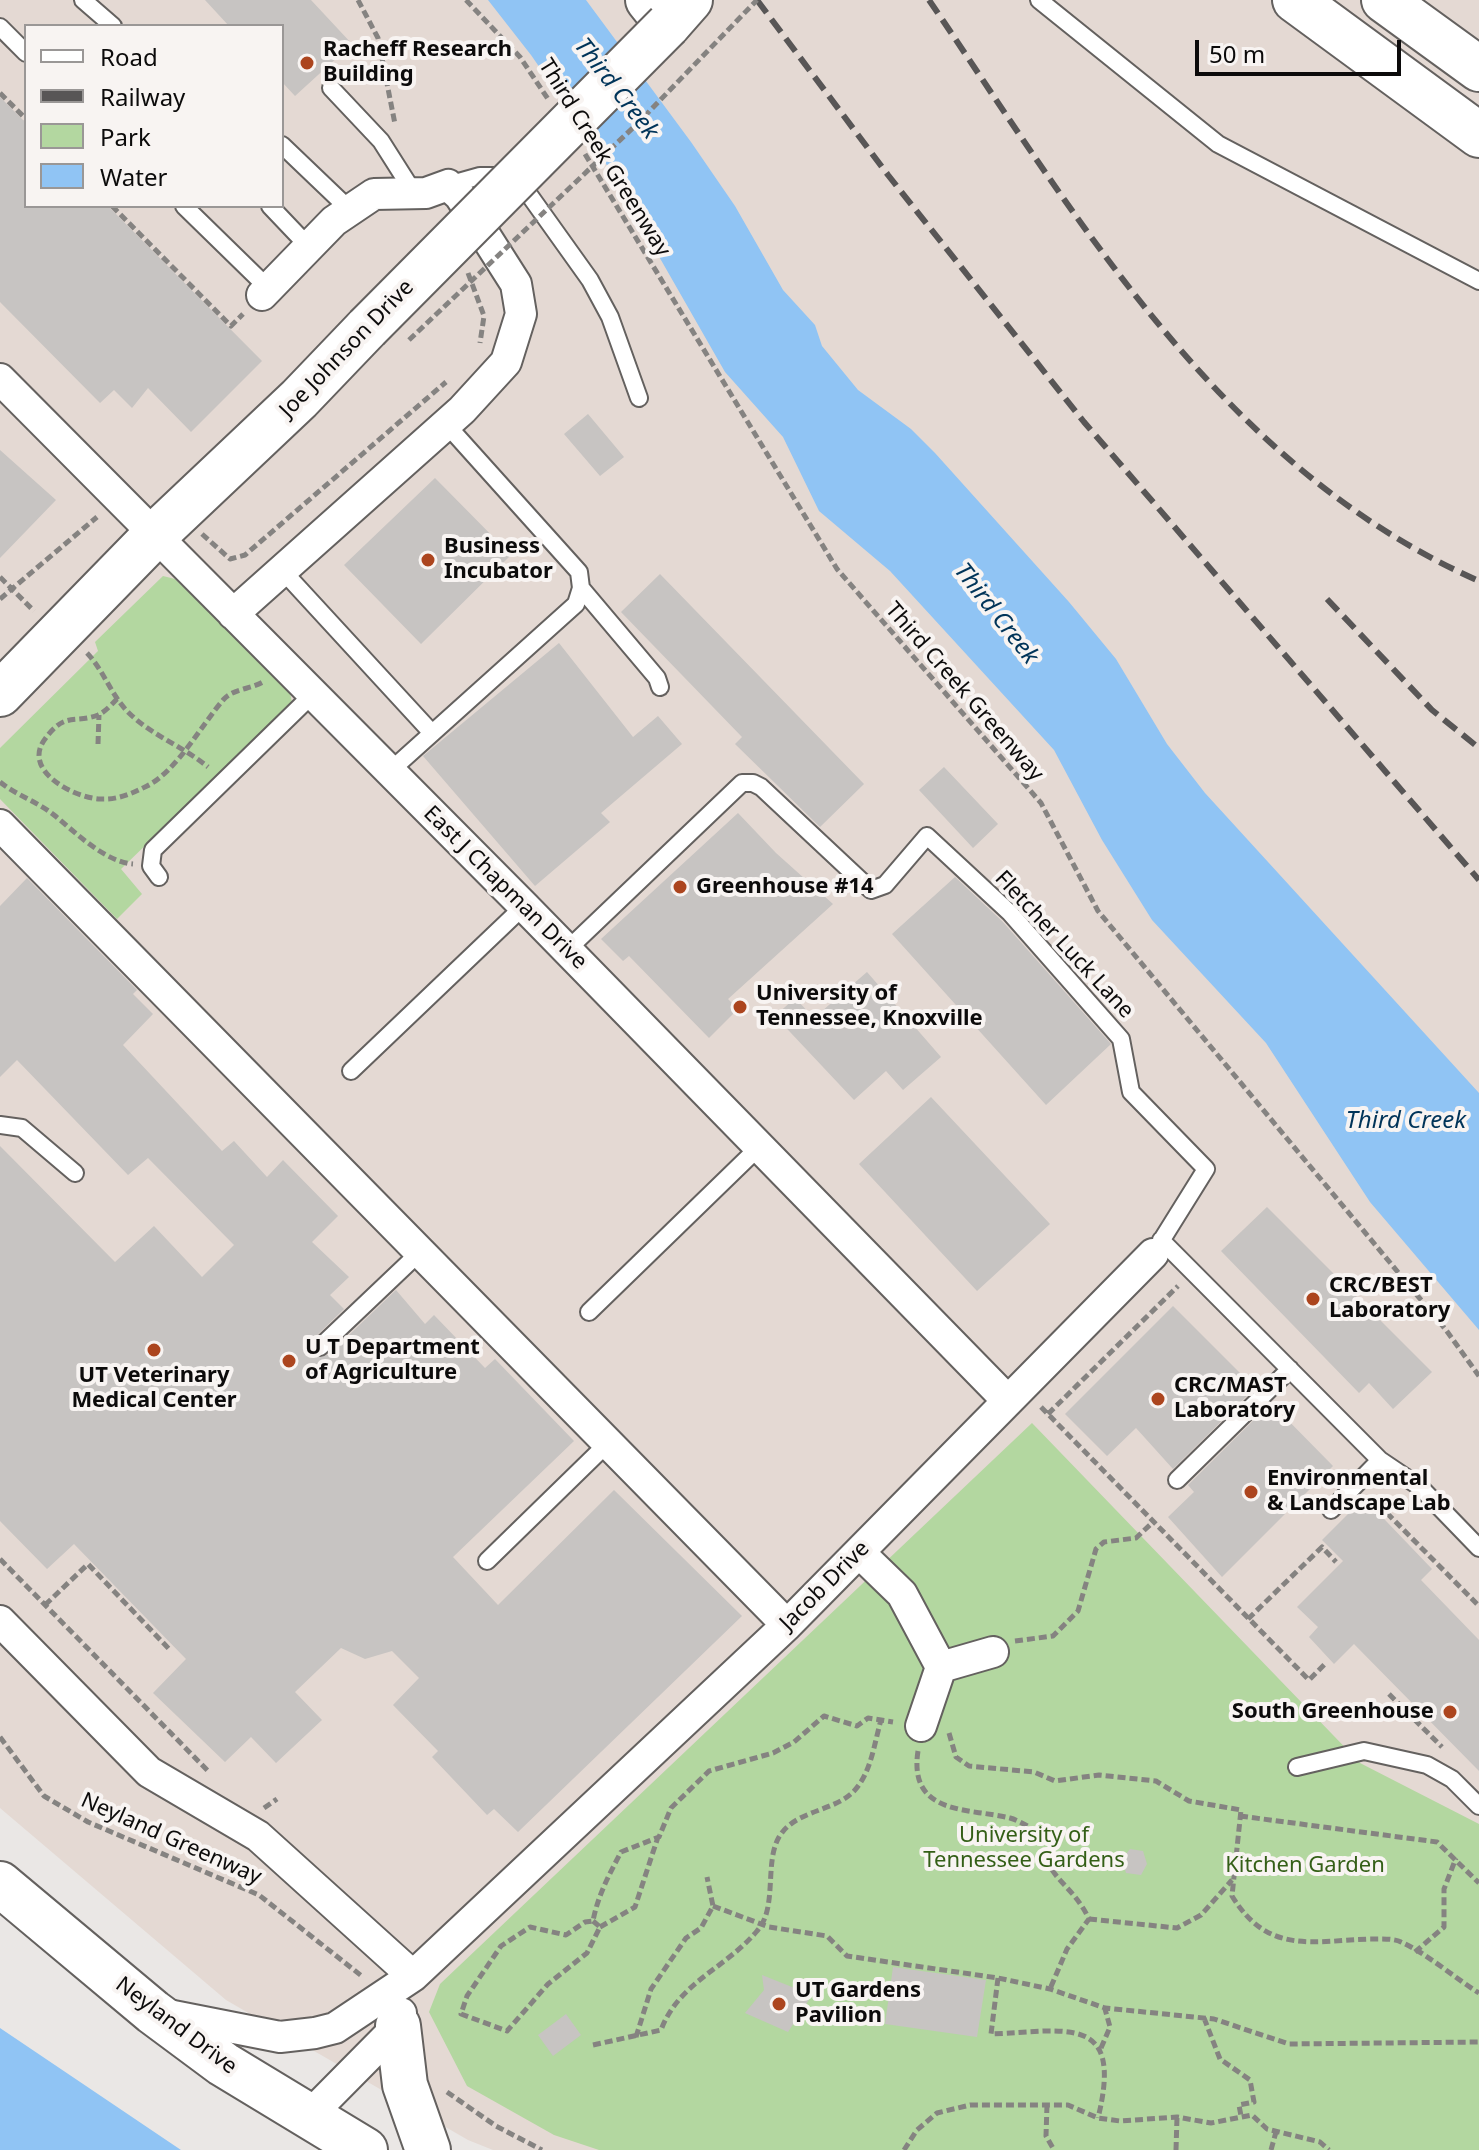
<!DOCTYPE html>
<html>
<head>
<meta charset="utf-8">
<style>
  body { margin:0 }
  #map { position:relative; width:1479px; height:2150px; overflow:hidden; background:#eae7e5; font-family:"Noto Sans",sans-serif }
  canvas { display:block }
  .legend { position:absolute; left:24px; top:24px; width:260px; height:184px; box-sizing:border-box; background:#f8f4f2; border:2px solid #9a9796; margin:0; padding:10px 14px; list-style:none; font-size:24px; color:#0c0b0b }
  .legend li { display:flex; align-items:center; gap:16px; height:40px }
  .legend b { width:40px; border:2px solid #9a9796 }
  .scale { position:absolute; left:1195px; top:40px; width:206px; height:36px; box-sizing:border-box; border:4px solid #0c0b0b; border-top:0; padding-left:10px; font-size:24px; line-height:28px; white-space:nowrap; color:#0c0b0b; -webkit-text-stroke:6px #f8f4f2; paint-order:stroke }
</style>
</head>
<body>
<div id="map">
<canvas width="1479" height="2150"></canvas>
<ul class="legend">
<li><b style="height:10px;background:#fff"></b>Road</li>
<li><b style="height:10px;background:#585656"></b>Railway</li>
<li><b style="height:22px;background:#b3d7a0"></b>Park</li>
<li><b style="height:22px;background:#90c4f4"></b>Water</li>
</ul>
<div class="scale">50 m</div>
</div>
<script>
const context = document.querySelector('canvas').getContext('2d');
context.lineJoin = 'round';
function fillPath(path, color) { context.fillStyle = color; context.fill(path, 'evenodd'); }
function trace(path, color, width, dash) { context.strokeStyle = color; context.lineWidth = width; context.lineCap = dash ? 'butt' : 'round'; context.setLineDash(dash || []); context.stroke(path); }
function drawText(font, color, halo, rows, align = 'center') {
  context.font = font + ' "Noto Sans",sans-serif'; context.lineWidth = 8; context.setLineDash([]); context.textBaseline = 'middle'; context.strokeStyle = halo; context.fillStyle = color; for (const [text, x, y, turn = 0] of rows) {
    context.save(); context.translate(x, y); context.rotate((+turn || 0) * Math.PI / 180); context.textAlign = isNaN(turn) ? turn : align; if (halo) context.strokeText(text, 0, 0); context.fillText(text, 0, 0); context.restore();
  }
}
fillPath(new Path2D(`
  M0 0H1479V2150H493L468 2140 226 2000 0 1808ZM26 26H282V206H26Z`), '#e4d9d3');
fillPath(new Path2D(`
  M163 576 175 579 289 687 292 703 121 869 142 894 117 919 0 799V748L98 651 95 642Z
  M1032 1423 1360 1763 1479 1824V2150H599L554 2135 467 2086 429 2012 440 1984Z`), '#b3d7a0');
fillPath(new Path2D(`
  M488 0H586L691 142 735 206 783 290 815 325 822 346 858 390 911 429 935 453 1069 602 1116 659 1167 744 1205 793 1479 1093V1330L1370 1202 1266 1043 1152 920 1102 840 1054 750 890 571 819 511 783 437 725 372 605 162 531 55Z
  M0 2028 181 2150H0Z`), '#90c4f4');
fillPath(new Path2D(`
  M205 0H311L352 44 295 96 282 82V26H229Z
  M0 97 26 123V206H108L262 361 191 432 148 388 132 408 114 390 100 403 0 302Z
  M588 414 624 457 600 476 564 434Z
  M0 450 56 500 0 558Z
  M435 478 511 555 421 644 344 565Z
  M660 574 864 784 820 827 735 744 742 737 621 612Z
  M559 643 633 737 658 716 682 744 601 813 610 822 535 886 423 756Z
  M944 767 998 824 973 848 919 790Z
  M738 813 776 853 833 904 728 999 738 1009 709 1038 629 956 623 961 601 939Z
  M955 877 1002 921 1111 1044 1046 1105 892 934Z
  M27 878 137 990 133 994 153 1014 123 1045 222 1151 234 1141 267 1177 283 1160 338 1216 312 1242 349 1277 330 1295 344 1309 312 1340 309 1349 313 1355H328L396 1290 425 1324 434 1315 485 1368 495 1359 574 1441 453 1557 498 1605 614 1490 742 1616 518 1832 494 1809 487 1815 432 1757 438 1751 393 1705 419 1678 392 1651 365 1659 341 1648 295 1692 322 1720 276 1763 251 1737 225 1762 153 1693 186 1659 74 1544 47 1569 0 1521V1146L115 1262 154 1226 202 1277 234 1245 148 1158 128 1175 17 1060 0 1077V906Z
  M867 972 941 1057 903 1090 886 1071 854 1100 775 1016 795 998 814 1018Z
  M931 1097 1050 1224 977 1291 859 1164Z
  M1267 1207 1432 1372 1393 1409 1369 1383 1359 1393 1221 1251Z
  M1173 1306 1255 1388 1173 1469 1136 1428 1107 1456 1065 1414Z
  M1271 1403 1333 1466 1222 1577 1168 1517 1194 1492 1188 1485Z
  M1364 1498 1432 1569 1421 1580 1479 1640V1771L1354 1644 1334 1664 1309 1637 1318 1627 1297 1607 1343 1561 1322 1540Z
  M1130 1849 1143 1851 1147 1864 1141 1875 1126 1873 1122 1859Z
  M893 1967 986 1980 977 2037 885 2024Z
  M762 1975 812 1995 788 2032 745 2013 764 1990Z
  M566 2014 581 2035 553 2056 538 2035Z`), '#c7c4c2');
const lane = new Path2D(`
  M83 0 113 26
  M1039 0 1218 144 1479 281
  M0 27 26 53
  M331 88 381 141 414 193
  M282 145 350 210
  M448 185 480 176H497L525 189 590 280 610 317 639 398
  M184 206 268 288
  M270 206 309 247
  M282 570 432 733
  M581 588 657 678 660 687
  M389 772 576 604 581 588 579 572 446 424
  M159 877 151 866 153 850 314 693
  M567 950 742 783H753L761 787 871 890 885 885 927 836 1010 913 1121 1039 1131 1092 1206 1169 1153 1254
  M351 1071 524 906
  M0 1125 22 1128 75 1173
  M1161 1240 1380 1460 1420 1487 1479 1548
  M589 1312 760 1146
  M320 1347 420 1252
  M1177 1480 1290 1369
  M1331 1510 1380 1460
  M487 1561 608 1443
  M1297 1767 1364 1751 1427 1765 1452 1779 1479 1806`);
const street = new Path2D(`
  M0 379 524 906 1007 1400
  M233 614 462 410 506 362 521 314 516 284 460 196 448 185 426 193 374 194 334 221 262 295
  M0 825 787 1625
  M869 1562 902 1594 941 1667 921 1726
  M0 1621 149 1772 258 1836 413 1976
  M941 1667 993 1652
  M163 2014 280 2037 315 2033 335 2028 413 1976 787 1625 1153 1254
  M308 2117 398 2026 401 2013`);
const secondary = new Path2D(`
  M648 0 668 25 690 0
  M1295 0 1479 135
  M1384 0 1479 69
  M0 694 154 536 299 399 367 328`);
const primary = new Path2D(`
  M0 1884 153 2012 223 2064 365 2150`);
const highway = new Path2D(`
  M398 2026 405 2085 428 2150`);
trace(lane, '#64615f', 20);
trace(street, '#64615f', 34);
trace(secondary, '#64615f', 48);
trace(primary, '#64615f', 48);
trace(highway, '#64615f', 48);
trace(new Path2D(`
  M358 0 378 38 395 124
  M466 0 520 57 548 99
  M0 93 26 119
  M585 154 837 569 1041 803 1098 911 1446 1330 1479 1376
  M112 206 231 326 243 314
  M468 273 484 316 480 343
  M202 534 230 559 245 555 446 382
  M0 577 34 611
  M0 599 97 517
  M87 653C105 672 111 696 130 714 153 736 184 747 208 767
  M117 699C112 704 105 712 98 715 75 724 65 711 45 739 21 771 75 798 100 799 117 800 131 794 147 786 177 771 202 724 224 699 233 689 251 689 263 682
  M98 744 99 715
  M0 782C16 795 38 802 54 815 75 832 105 862 133 864
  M1041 1407 1309 1680 1327 1662
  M1048 1414 1178 1286
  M1370 1496 1479 1606
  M0 1559 209 1772
  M45 1605 88 1564 170 1650
  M1248 1619 1322 1547 1336 1562
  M1015 1641 1053 1636 1078 1611 1096 1549 1104 1542 1136 1538 1153 1522
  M1389 1694 1442 1747
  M949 1733 956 1757 969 1766 1034 1772 1055 1781 1099 1775 1156 1781 1189 1801 1241 1810 1232 1896C1268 1955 1312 1941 1370 1939 1379 1939 1393 1938 1401 1942 1426 1953 1455 1978 1479 1993
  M0 1737 44 1796 88 1822 259 1895 363 1977
  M918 1751C908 1816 970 1808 1010 1818 1024 1822 1037 1833 1049 1839
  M264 1808 277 1799
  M1240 1816 1437 1842 1479 1883
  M1041 1836C1045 1880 1071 1881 1089 1919L1067 1949 1050 1989
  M713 1906 769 1927 827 1936 847 1956 998 1978 1050 1989 1105 2008 1214 2019 1289 2044 1479 2042
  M1089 1919 1177 1928 1201 1915 1232 1880
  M593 1921 600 1927 587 1953 548 1984 507 2031 461 2014 467 1996 501 1946 530 1927 566 1935 585 1922 593 1921C598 1895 609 1875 621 1852L659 1837 671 1808 709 1771 773 1753 794 1742 824 1716 857 1726 868 1718 893 1722
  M600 1927 635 1907 658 1837
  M1415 1952 1444 1927V1889L1456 1858
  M998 1978 991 2034C1067 2031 1124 2013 1098 2118
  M1204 2018 1220 2059 1250 2080 1254 2102 1239 2105 1241 2116
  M636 2037 651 1989 686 1938 701 1928 713 1906 707 1877
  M593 2045 661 2030C679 1982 725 1969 757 1931 778 1908 764 1863 779 1837 794 1811 831 1812 852 1793 871 1775 874 1744 881 1720
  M1101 2048 1110 2027 1105 2009
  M447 2092 496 2126 542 2150
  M1047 2105 1046 2136 1054 2150
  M904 2150 917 2130 937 2113 970 2105H1068L1098 2118 1120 2121 1177 2117 1211 2123 1252 2115 1267 2129 1320 2142 1329 2150
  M1176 2150 1177 2117
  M1271 2150 1276 2132`), '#858381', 5, [8, 4]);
trace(lane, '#fff', 16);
trace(street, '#fff', 30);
trace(secondary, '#fff', 44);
trace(primary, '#fff', 44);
trace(highway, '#fff', 44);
trace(new Path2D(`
  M757 0 888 175 1084 422 1479 880
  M929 0C1080 222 1223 468 1479 581
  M1327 599 1432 710 1479 748`), '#585656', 6, [16, 8]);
const secondaryBridge = new Path2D(`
  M367 328 668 25`);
trace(secondaryBridge, '#64615f', 48, []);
trace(new Path2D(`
  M409 340 637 124 757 0`), '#858381', 5, [8, 4]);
trace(secondaryBridge, '#fff', 44);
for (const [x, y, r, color] of [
  [307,63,8,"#ac451e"],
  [428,560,8,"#ac451e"],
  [680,887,8,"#ac451e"],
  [740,1007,8,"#ac451e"],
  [1313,1299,8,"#ac451e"],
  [154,1350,8,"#ac451e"],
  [289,1361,8,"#ac451e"],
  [1158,1399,8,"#ac451e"],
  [1251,1492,8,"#ac451e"],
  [1450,1712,8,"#ac451e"],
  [779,2004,8,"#ac451e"]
]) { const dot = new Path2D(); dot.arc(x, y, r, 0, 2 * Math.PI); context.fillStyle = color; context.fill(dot); trace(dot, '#f8f4f2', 3); }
drawText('bold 22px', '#0c0b0b', '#f8f4f2', [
  ["Racheff Research",323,50],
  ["Building",323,75],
  ["Business",444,547],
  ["Incubator",444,572],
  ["Greenhouse #14",696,887],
  ["University of",756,994],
  ["Tennessee, Knoxville",756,1019],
  ["CRC/BEST",1329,1286],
  ["Laboratory",1329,1311],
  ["U T Department",305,1348],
  ["of Agriculture",305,1373],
  ["UT Veterinary",154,1376,"center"],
  ["Medical Center",154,1401,"center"],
  ["CRC/MAST",1174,1386],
  ["Laboratory",1174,1411],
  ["Environmental",1267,1479],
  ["& Landscape Lab",1267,1504],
  ["South Greenhouse",1434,1712,"right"],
  ["UT Gardens",795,1991],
  ["Pavilion",795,2016]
], 'left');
drawText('22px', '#0c0b0b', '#f8f4f2', [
  ["Third Creek Greenway",604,158,58],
  ["Joe Johnson Drive",347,349,-46],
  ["Third Creek Greenway",964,692,49],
  ["East J Chapman Drive",505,888,45],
  ["Fletcher Luck Lane",1064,945,47],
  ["Jacob Drive",825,1586,-45],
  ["Neyland Greenway",171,1839,24],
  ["Neyland Drive",176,2026,37]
]);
drawText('22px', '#345f17', '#f8f4f2', [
  ["University of",1024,1836],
  ["Tennessee Gardens",1024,1861],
  ["Kitchen Garden",1305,1866]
]);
drawText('italic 24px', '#003459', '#f8f4f2', [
  ["Third Creek",616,89,52],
  ["Third Creek",996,614,52],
  ["Third Creek",1406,1121]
]);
</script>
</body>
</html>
